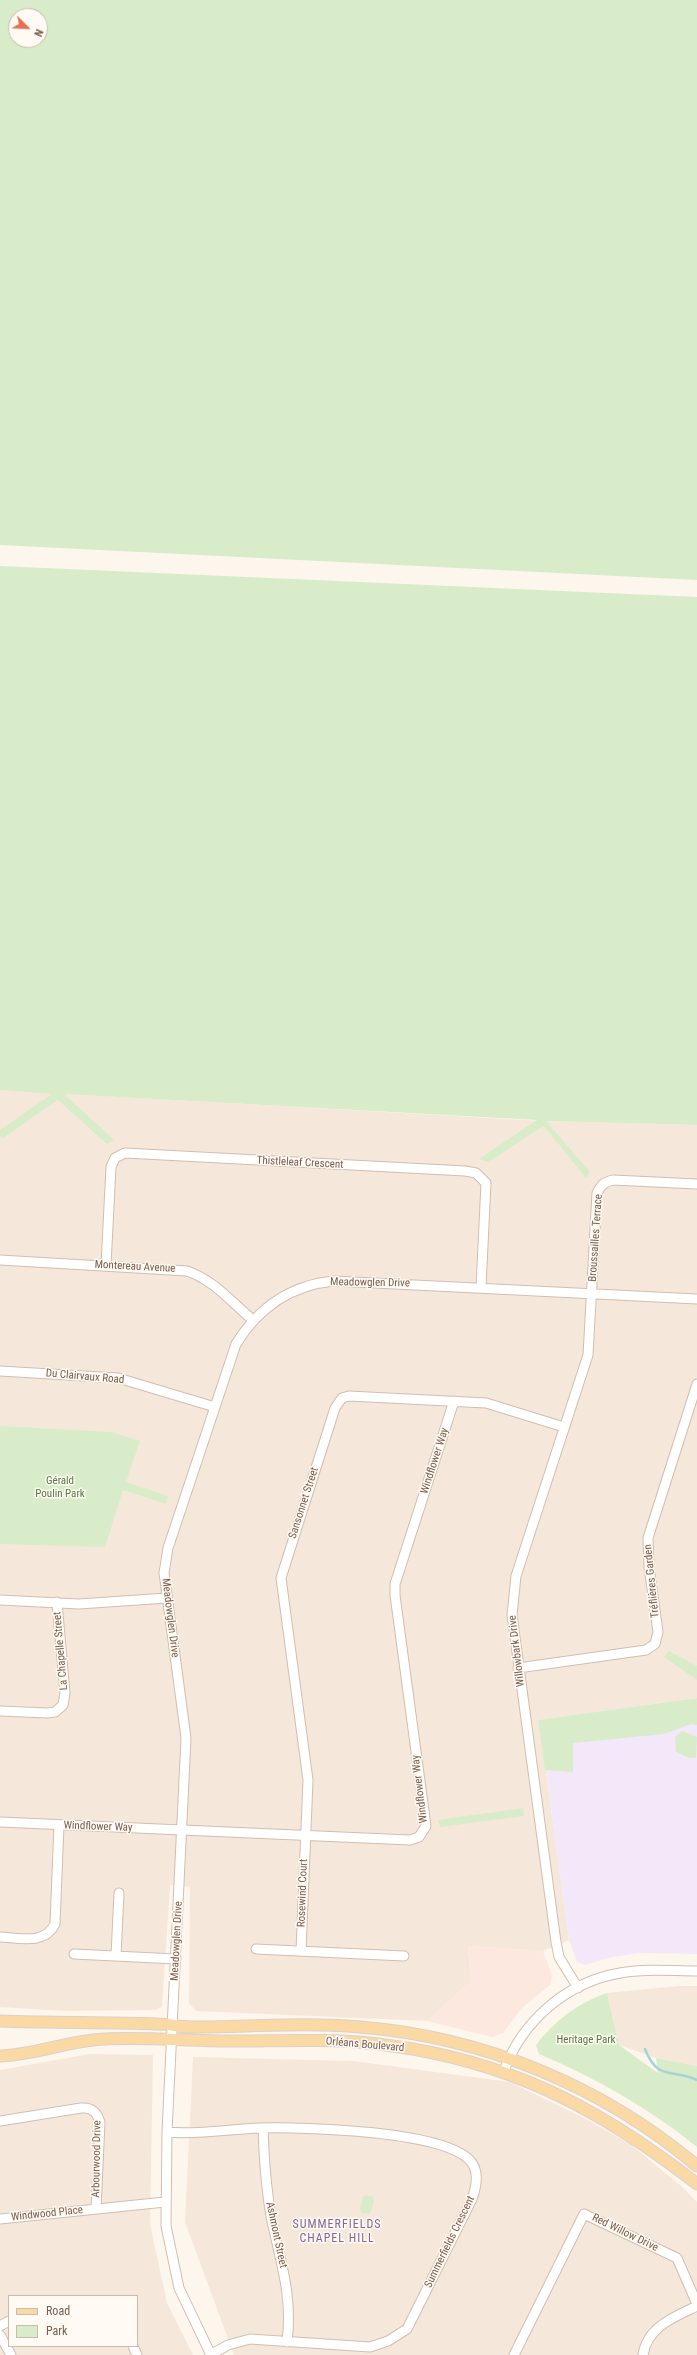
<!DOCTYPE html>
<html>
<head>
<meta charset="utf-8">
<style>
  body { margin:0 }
  #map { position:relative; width:697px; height:2355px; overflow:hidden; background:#fdf6ec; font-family:"Roboto Condensed",sans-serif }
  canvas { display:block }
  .legend { position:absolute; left:8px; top:2295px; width:130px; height:52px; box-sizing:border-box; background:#fffaf3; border:1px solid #cabbb1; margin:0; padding:5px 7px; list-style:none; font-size:12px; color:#7a5c4d }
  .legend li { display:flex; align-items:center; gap:8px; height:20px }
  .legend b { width:20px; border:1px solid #cabbb1 }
  .north { position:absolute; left:8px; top:8px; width:40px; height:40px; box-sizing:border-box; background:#fffaf3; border:1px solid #cabbb1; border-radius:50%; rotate:114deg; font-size:11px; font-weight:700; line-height:16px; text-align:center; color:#7a5c4d }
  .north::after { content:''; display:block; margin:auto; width:14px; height:18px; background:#e76f51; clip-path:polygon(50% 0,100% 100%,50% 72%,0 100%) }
</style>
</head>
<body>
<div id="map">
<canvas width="697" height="2355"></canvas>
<ul class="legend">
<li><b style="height:5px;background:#fbd9a5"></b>Road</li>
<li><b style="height:11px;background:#d8ecc9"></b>Park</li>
</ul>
<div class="north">N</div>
</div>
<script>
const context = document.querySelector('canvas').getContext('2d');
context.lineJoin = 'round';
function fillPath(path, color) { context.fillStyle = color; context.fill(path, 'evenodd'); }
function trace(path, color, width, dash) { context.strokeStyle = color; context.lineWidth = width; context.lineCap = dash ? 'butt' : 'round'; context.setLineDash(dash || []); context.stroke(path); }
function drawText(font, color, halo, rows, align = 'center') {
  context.font = font + ' "Roboto Condensed",sans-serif'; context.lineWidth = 3; context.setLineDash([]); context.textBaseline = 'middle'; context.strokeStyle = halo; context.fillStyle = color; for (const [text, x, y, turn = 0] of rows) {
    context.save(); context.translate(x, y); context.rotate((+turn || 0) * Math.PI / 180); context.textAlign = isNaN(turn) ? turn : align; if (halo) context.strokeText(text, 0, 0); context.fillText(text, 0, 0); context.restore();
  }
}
fillPath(new Path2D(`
  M0 1090 542 1121 697 1125V1698L539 1720 569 1940 543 1951 468 1946 471 1981 427 2021 196 2011 189 2003 190 1887 170 1885 162 2007 155 2010 64 2011 0 2007Z
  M678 1986H697V2066L656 2058 619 2045 607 1993Z
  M90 2054 153 2055 150 2224 167 2303 193 2355H0V2070ZM9 2296H137V2346H9Z
  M193 2057 353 2061 510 2082 584 2118 630 2144 680 2185 697 2202V2355H234L185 2222Z`), '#f5e8da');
fillPath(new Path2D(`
  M468 1946 543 1951 552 1975 551 1984 522 2008 503 2033 492 2037 427 2021 471 1981Z`), '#fde8e0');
fillPath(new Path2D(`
  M697 1698V1954L638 1953 607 1958 586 1965 577 1962 569 1940 539 1720Z`), '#f3e8fa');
fillPath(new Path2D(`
  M0 0H697V580L0 545ZM16 16H40V40H16Z
  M0 566 697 597V1125L546 1121 590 1172 586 1178 544 1126 488 1162 479 1159 537 1120 64 1094 114 1140 107 1144 58 1100 3 1138 0 1136V1130L52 1094 0 1090Z
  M0 1426 111 1432 140 1441 126 1482 168 1496 166 1504 123 1490 105 1547 0 1544Z
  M669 1651 697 1666V1680L664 1657Z
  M697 1698V1725L691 1724 664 1734 573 1743V1772L545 1770 538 1720Z
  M682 1731 697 1737 696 1758H689L676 1752 675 1737Z
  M523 1808 524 1816 440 1827 438 1820Z
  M607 1993 619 2045 658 2073 656 2058 697 2066V2147C649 2108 596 2078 539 2054L536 2045C555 2020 578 2003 607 1993Z
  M365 2195 373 2196C375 2201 372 2210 369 2214L362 2213 360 2209 363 2197Z`), '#d8ecc9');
trace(new Path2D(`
  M645 2049C658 2082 672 2068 697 2080`), '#a5d3da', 2.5);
const minor = new Path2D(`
  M0 1260 187 1271C214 1280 232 1303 253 1320
  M106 1265 111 1167 115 1158 125 1153 465 1171 476 1173 486 1183 481 1287
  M0 1371 118 1378 215 1407
  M0 1600 79 1604 167 1598
  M518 1668 646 1650 655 1644 658 1632 649 1567 648 1538 697 1384
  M0 1711 47 1713 55 1712 63 1705 65 1693 57 1602
  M0 1822 410 1840 419 1837 426 1826 395 1595V1584L454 1401
  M0 1937C20 1938 45 1945 55 1924L59 1825
  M256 1949 404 1956
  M301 1951 308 1780 281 1578 335 1408 342 1398 349 1396 486 1403 564 1427
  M74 1954 176 1959
  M116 1956 119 1893
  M578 1988 559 1957 556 1942 512 1615 516 1576 588 1355 597 1193C601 1185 604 1182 613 1180L697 1184
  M504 2071C522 2021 567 1982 620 1973 646 1968 672 1971 697 1971
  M0 2121 81 2108C92 2107 97 2112 100 2122L96 2209
  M263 2128C264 2158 266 2187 271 2216 280 2261 293 2295 287 2342
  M167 2132C198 2135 229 2129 261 2128 301 2127 449 2130 472 2163 479 2173 476 2188 472 2199L407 2329 388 2341 370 2347 250 2339 228 2345 210 2355
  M0 2219 165 2202
  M0 2326 9 2321
  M0 2335 11 2355
  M133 2346 137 2355
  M211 2355 179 2288 166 2226 167 2132 186 1738 164 1573 168 1548 236 1344C259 1307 291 1285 334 1281L697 1299
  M514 2355 584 2214 677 2258 697 2304
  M643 2355C647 2327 674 2317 697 2306`);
const major = new Path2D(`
  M0 2021C53 2023 105 2022 158 2024 169 2024 180 2027 191 2027 247 2027 303 2022 360 2027 484 2037 602 2086 697 2166
  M0 2056C36 2055 70 2040 105 2039 147 2037 189 2041 231 2041 282 2041 334 2038 385 2045 508 2060 601 2109 697 2184`);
trace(minor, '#d1beb0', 11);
trace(major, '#dad1cd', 13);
trace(minor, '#fff', 9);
trace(major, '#fbd9a5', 11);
drawText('11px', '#7a5c4d', '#fffaf3', [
  ["Thistleleaf Crescent",300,1163,3],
  ["Broussailles Terrace",596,1238,-86],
  ["Montereau Avenue",135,1267,3],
  ["Meadowglen Drive",370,1283,1],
  ["Du Clairvaux Road",85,1377,5],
  ["Windflower Way",435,1461,-72],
  ["Sansonnet Street",304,1503,-72],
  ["Tréflières Garden",652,1581,-96],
  ["Meadowglen Drive",170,1618,83],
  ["La Chapelle Street",61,1651,-95],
  ["Willowbark Drive",517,1651,-97],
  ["Windflower Way",420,1789,-97],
  ["Windflower Way",98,1827,2],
  ["Rosewind Court",303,1893,-88],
  ["Meadowglen Drive",177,1941,-87],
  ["Orléans Boulevard",365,2045,5],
  ["Arbourwood Drive",97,2159,-89],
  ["Windwood Place",47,2214,-6],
  ["Red Willow Drive",625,2233,26],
  ["Ashmont Street",276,2235,78],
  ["Summerfields Crescent",450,2242,-64]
]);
drawText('11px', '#537a41', '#fffaf3', [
  ["Gérald",60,1481],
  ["Poulin Park",60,1494],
  ["Heritage Park",586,2040]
]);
context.letterSpacing = '1px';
drawText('12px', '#846695', '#fffaf3', [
  ["SUMMERFIELDS",337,2225],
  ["CHAPEL HILL",337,2239]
]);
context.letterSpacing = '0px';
</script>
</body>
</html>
